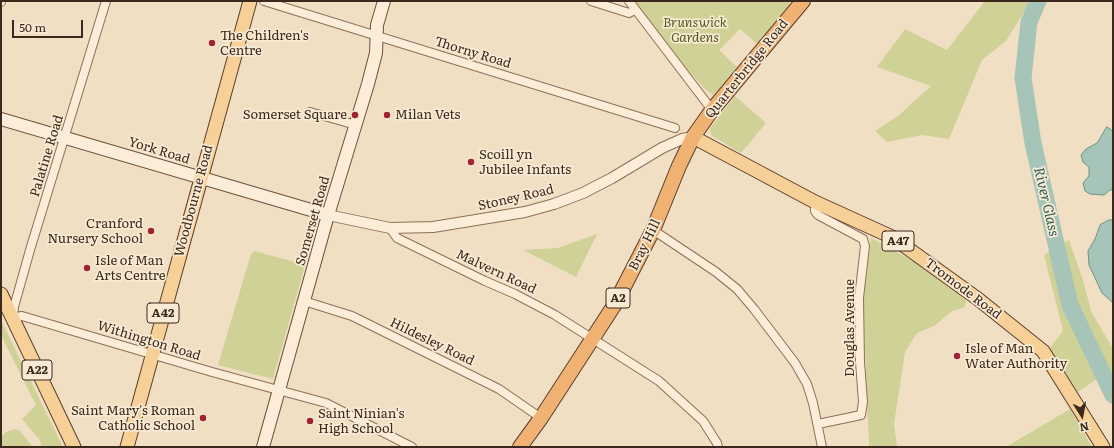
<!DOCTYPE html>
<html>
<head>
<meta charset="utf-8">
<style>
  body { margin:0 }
  #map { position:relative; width:1114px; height:448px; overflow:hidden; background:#f1dfc3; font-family:Literata,serif }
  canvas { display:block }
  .frame { position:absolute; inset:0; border:2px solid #3c291d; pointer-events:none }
  .north { position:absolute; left:1062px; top:396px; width:40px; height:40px; -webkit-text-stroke:3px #f8ead3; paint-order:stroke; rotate:169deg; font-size:11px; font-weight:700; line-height:16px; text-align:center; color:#3c291d }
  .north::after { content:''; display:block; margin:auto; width:14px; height:18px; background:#3c291d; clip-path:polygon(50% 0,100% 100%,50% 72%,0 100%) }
  .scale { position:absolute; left:12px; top:20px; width:71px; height:18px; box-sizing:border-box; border:2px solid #3c291d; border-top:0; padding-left:5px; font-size:12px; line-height:14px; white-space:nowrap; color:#3c291d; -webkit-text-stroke:3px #f8ead3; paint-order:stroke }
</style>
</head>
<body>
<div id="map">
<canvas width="1114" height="448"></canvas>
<div class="frame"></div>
<div class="north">N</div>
<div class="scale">50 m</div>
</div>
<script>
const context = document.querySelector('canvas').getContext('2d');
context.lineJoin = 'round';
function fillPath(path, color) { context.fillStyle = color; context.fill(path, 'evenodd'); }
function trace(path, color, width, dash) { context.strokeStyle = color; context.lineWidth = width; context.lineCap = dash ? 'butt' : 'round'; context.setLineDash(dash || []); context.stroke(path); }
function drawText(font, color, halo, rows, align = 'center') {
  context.font = font + ' Literata,serif'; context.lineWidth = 3.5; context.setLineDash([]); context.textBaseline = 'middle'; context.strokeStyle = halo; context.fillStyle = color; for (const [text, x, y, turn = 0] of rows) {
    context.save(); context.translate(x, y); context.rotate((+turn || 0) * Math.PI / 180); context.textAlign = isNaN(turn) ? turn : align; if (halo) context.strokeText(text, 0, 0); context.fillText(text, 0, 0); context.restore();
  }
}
fillPath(new Path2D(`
  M635 1H790L789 9 758 45 740 29 719 50 737 67 713 95 704 88 682 63Z
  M985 1H1031L1006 41 982 60 949 139 922 135 887 142 875 131 898 116 931 86 877 67 905 29 947 50Z
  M735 96 766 123 741 153 712 136 710 130 711 127Z
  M597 234 576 277 523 250 558 248Z
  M871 238 924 267 966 300 965 307 952 311 934 326 917 333 905 352 894 424 897 447H869L863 302Z
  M1069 240 1083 280 1091 311 1113 349V404L1098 378 1078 392 1049 349 1063 331 1044 255Z
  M255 251 305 265 273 379 218 365 251 254Z
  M1 320 63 447H42L39 439 22 419 36 405 1 335Z
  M1070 409 1092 447H1006Z
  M15 429 19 430 33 447H1V436L6 432Z`), '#d0d196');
const water = new Path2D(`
  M1107 127 1113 131V190H1110L1104 195 1090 194 1085 191 1083 183 1089 176V167L1083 162 1081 155 1086 149 1097 143Z
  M1109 220H1113V303L1102 293 1089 265 1088 251 1095 239 1100 225Z`);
fillPath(water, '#a6c4b8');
trace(water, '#6b9385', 1);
trace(new Path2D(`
  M1038 1 1029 22 1023 78 1033 143 1070 305 1113 395`), '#a6c4b8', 17);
const minor = new Path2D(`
  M106 1 30 250 14 307 13 318 22 316 212 372 326 403 412 447
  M264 1 675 128
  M591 1 629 13 635 10
  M629 1 712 110
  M1 2V1
  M310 112 356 125
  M815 202V211L818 215 863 239 865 246 859 298 860 362 863 402 861 415 818 424
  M390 228 397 238 485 281 515 294 555 315 659 381 703 421 717 443 718 447
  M653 230 716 272 737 289 754 309 795 363 807 384 813 403 822 447
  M304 301 352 316 499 389 541 418`);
const tertiary = new Path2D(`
  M328 215 390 228 433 227 525 212 554 204 583 193 612 178 662 148 682 139 693 137`);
const secondary = new Path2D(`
  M1 119 328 215
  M263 447 328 215 368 84 376 53 377 25 384 1`);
const primary = new Path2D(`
  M693 137 815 202 892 237 978 299 1043 351 1103 447
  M1 294 74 447
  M127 447 250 1`);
const trunk = new Path2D(`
  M520 447 541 418 615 304 653 230 679 166 693 137 712 110 803 1`);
trace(minor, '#8d6f58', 10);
trace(tertiary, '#8d6f58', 12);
trace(secondary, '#6f503b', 14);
trace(primary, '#5b3d2d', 15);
trace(trunk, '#5b3d2d', 16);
trace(minor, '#fbedd7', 8);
trace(tertiary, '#fbedd7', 10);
trace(secondary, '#fbedd7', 12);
trace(primary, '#f7d098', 13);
trace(trunk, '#efb273', 14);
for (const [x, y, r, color] of [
  [212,43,4,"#a12331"],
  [355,115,4,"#a12331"],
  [387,115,4,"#a12331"],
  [471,162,4,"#a12331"],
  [151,231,4,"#a12331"],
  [87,268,4,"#a12331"],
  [957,356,4,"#a12331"],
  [203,418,4,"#a12331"],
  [310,421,4,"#a12331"]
]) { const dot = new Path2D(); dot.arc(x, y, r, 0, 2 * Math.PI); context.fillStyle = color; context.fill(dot); trace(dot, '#f8ead3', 1.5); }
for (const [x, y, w] of [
  [898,241,32],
  [618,298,24],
  [163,313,32],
  [37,370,30]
]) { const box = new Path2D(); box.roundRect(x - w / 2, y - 10, w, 20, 3); context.fillStyle = '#f8ead3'; context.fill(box); trace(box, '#3c291d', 1); }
drawText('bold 12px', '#3c291d', null, [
  ["A47",898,241],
  ["A2",618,298],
  ["A42",163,313],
  ["A22",37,370]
]);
drawText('italic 13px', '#525a22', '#f8ead3', [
  ["Brunswick",695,23],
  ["Gardens",695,38]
]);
drawText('13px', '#3c291d', '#f8ead3', [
  ["The Children's",220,36],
  ["Centre",220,51],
  ["Somerset Square",347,115,"right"],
  ["Milan Vets",395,115],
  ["Scoill yn",479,155],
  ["Jubilee Infants",479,170],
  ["Cranford",143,224,"right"],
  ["Nursery School",143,239,"right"],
  ["Isle of Man",95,261],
  ["Arts Centre",95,276],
  ["Isle of Man",965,349],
  ["Water Authority",965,364],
  ["Saint Mary's Roman",195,411,"right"],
  ["Catholic School",195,426,"right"],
  ["Saint Ninian's",318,414],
  ["High School",318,429]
], 'left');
drawText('13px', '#3c291d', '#f8ead3', [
  ["Thorny Road",473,53,17],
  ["Quarterbridge Road",747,69,-51],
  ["York Road",159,151,17],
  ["Palatine Road",47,156,-73],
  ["Stoney Road",516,198,-13],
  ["Woodbourne Road",194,201,-75],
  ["Somerset Road",313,221,-74],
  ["Bray Hill",645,245,-64],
  ["Malvern Road",496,272,25],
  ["Tromode Road",963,289,37],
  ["Douglas Avenue",850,328,-90],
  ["Withington Road",149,341,17],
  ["Hildesley Road",432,342,26]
]);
drawText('italic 14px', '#2c5d55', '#f8ead3', [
  ["River Glass",1046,202,77]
]);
</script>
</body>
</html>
